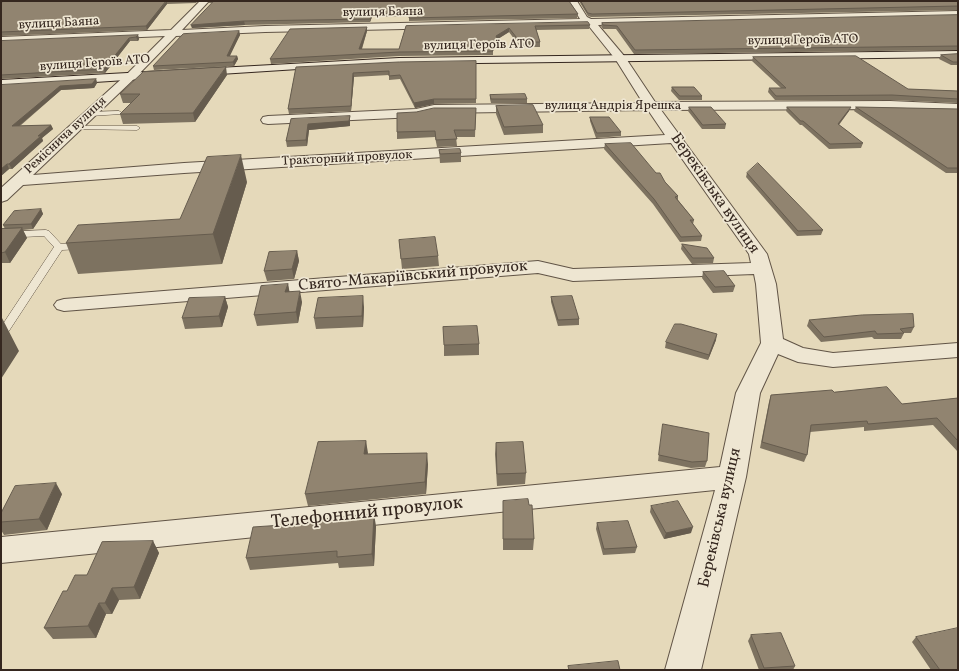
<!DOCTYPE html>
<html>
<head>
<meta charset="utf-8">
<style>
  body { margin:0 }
  #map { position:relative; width:959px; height:671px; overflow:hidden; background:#e5d9ba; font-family:Vollkorn,serif }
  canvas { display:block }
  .frame { position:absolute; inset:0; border:2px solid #35271f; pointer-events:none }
</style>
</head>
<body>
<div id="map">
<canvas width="959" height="671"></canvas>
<div class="frame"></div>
</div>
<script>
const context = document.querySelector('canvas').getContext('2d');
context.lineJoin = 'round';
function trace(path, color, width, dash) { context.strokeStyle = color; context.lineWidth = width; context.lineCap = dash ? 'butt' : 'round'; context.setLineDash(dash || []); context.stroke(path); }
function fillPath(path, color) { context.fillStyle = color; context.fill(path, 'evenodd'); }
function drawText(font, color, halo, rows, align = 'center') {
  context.font = font + ' Vollkorn,serif'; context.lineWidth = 3.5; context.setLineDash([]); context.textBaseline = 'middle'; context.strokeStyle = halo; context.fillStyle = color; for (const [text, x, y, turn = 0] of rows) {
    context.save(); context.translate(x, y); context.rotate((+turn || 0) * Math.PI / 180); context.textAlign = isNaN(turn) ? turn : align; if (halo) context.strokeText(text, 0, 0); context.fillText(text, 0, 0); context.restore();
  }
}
const lane = new Path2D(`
  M119 111 122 113 121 114 90 116 87 114 90 112Z
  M74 126H137L140 128 137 130 72 129 71 128Z
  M46 230 49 231 61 244 80 243 85 246 80 249 62 250 5 337 1 338V327L54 247 44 236 1 238V232Z`);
const street = new Path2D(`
  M1 1H8L1 5Z
  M200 1H209L182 30 265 26 580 19 569 1H577L587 17 591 19 958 11V17L598 25 625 57 655 102 890 101 958 104V112L890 109 661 110 767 254 776 284 783 339 803 348 833 353 958 343V357L833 367 798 362 778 354 760 393 746 477 701 670H665L715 490 1 563V537L720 467 736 393 761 343 756 284 754 274 573 281 538 273 64 311 57 309 54 305 57 301 64 299 538 261 573 269 751 263 749 254 671 143 184 173 23 185 7 200 1 202V188L128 73 165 36 1 43V37L171 30ZM588 25 616 60 643 103 434 105 416 109 268 116 263 117 261 120 263 123 268 124 416 117 434 113 648 110 665 135 184 163 33 175 136 77 176 36 265 32Z`);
const secondary = new Path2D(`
  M958 51V57L399 64 345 66 1 88V80L399 58Z`);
trace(lane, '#615446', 1);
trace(street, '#615446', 2);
trace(secondary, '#35271f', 2);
fillPath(lane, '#eee6d2');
fillPath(street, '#eee6d2');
fillPath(secondary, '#eee6d2');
fillPath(new Path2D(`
  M4 1H198L196 3 167 4 147 30 1 36V3Z
  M209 1H569L578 14 577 18 409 21V16L372 17 370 22 245 25 192 28 191 25 212 3H209Z
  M579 1H958V10L591 17 588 16Z
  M958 15V50L634 54 616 29H603L601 26 602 23Z
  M590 25 589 29 536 30 540 42V47H520L509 32 498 39 499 42V47H493V55L399 56 271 64 270 59 367 31 362 49H399L406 26Z
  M239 31 240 35 229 56H237L238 59 234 66 154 70 153 66Z
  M138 35 139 39 138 41H130L105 73 1 79V41Z
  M958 54V65H951L939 59 941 55Z
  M753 57 908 89 958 91V103L890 100H775L768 92 769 88H781L752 61Z
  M476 61V103L434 104 415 108 400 79 389 80V75L354 77 351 111 289 114 288 109 296 67Z
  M227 75 195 122 123 124 120 114 131 103H123L120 94Z
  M96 79 97 83 94 88 61 90 20 126 51 125 53 129 42 138 43 141 12 169H9L1 176V85Z
  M672 87 702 96V100H679L671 91Z
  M490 95 527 99V103H491L490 99Z
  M496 106 543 125V133L504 135 496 114Z
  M689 107 726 124 725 129H702L688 111Z
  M787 107 849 111 839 125 863 143 861 148 829 149 802 125H800L786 111Z
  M856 107 958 109V173H946L854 111Z
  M476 108 475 137H456L457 146 437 147 435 137 397 139V132L416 112Z
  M590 117 621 132V136L596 138 590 121Z
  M291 119 350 122V126L309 130 307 146 287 147 286 141Z
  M605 144 656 173 678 196V200L694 220 693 224 702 236 701 241 680 242 653 204 604 149Z
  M439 150 461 153V162L440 163Z
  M747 173 823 230 821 235 797 236 746 177Z
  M247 182 222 264 78 274 66 243 180 219Z
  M41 209 43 214 33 229 23 230 27 238 10 263H1V229H5L3 225Z
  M399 240 438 256 439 266 402 269Z
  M682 244 714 258 713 263 692 264 681 249Z
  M297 251 299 261 294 279 267 281 264 271Z
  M703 272 735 286 733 292 713 293 702 278Z
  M288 284 289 292 302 302 298 323 257 326 254 315Z
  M225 297 228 307 222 327 185 329 182 318Z
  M551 297 579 319V325L558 326 551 302Z
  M364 307 363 327 316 329 314 318Z
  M809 320 914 327 911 333H904L901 339H874L872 337 821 342 807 326Z
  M716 340 708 360 665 348 666 342Z
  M479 344V355L444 356V345Z
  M834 392 902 404 958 398V452L933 425 864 431V427L810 432 807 455 804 462 760 448 769 402 771 395Z
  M663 424 707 461 705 467 691 468 658 461Z
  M366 441 367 454 428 464 426 494 308 506 305 494Z
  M496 443 526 473 525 484 497 486 495 454Z
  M62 494 47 530 4 535 1 530V513Z
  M503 501 529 505 534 539 533 550H503Z
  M651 506 691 533 664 539 650 512Z
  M597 523 637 547 635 553 603 555 596 529Z
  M298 524 376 526 374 566 339 568 338 563 250 570 246 558Z
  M153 541 159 553 140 599 119 600 112 614H106L96 638 53 639 44 628 67 591 87 575Z
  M751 635 795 666 793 670H759L748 641Z
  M916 637 958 670H931L912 642Z`), '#7d7260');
fillPath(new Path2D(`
  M167 1V4L147 30 146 26Z
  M372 14V17L370 22V19Z
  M244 21 245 25 192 28 191 25Z
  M367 27V31L360 54 359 49Z
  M509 28V32L496 40V36Z
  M239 31 240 35 228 60 227 56Z
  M138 35 139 39 138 41 136 37Z
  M129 38 130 41 105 73 104 69Z
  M237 56 238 59 234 66 233 62Z
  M226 67 227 75 195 122 193 113Z
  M353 73 354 77 351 111V106Z
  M96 79 97 83 94 88 61 90 14 130 12 126 60 86Z
  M434 99V104L415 108 414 103Z
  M851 107 849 111 836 128 838 124Z
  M350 116V126L309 130 307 146 306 140 308 124Z
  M51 125 53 129 42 138 43 141 12 169 9 164 38 136Z
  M241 155 247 182 222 264 213 234Z
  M7 164 9 169 1 176V169Z
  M41 209 43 214 33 229 31 224Z
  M22 228 27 238 10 263 5 252Z
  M297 251 299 261 294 279 292 269Z
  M288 284 290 294 285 292Z
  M300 291 302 302 298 323 296 312Z
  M363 296 364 307 363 327 362 316Z
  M225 297 228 307 222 327 219 316Z
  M2 318 19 351 1 379V320Z
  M717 334 716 340 708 360 709 355Z
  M366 441 368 453 365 466 364 454Z
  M427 453 428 464 426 494 425 482Z
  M56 483 62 494 47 530 39 519Z
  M374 514 376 526 374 566 372 554Z
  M693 527 691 533 664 539 666 533Z
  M153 541 159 553 140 599 134 587Z
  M112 588 119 600 112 614 105 603Z
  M99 603 106 614 96 638 88 626Z`), '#665c4e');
const building = new Path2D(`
  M4 1H166L146 26 1 32V3Z
  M214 1H569L578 14 409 18 410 13 372 14 370 19 244 21 191 25Z
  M581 1H958V6L592 14 588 13Z
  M958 15V46L635 50 617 26 603 25 602 23Z
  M588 22 590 25 535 26 540 42H520L509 28 496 36 499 42 492 43 493 51 399 52 270 59 290 29 367 27 359 49H399L406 26Z
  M239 31 227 56H237L233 62 153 66 183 34Z
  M138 35 136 37 129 38 104 69 1 75V41Z
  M958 54V62H953L941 55Z
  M856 56 908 89 958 91V99L892 95 776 96 769 88H786L753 57Z
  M476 61V99H434L414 103 400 75 389 76V71L353 73 351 106 288 109 296 67 399 62Z
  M226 67 193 113 120 114 140 94H120L143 72Z
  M96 79 92 84 60 86 12 126 51 125 38 136H41L9 164H7L1 169V85Z
  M672 87H694L702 96H680Z
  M525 94 527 99H491L490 95Z
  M533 105 543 125 504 127 496 106Z
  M689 107H711L726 124 703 125Z
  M787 107H851L838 124 863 143 830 144 803 121H801Z
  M856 107 958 109V168H948Z
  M434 108H476L475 130H454L457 139 436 140 435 131 397 132V113L416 112Z
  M350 116 349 121 308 124 306 140 286 141 291 119Z
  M590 117H609L621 132 597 133Z
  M631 143 656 173H660L665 182 678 196 675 197 694 220H690L702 236 681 237 654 199 605 144Z
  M460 149 461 153 440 154 439 150Z
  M241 155 213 234 66 243 78 225 180 219 207 157Z
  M758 163 823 230 798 231 747 173Z
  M41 209 31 224 3 225 14 211Z
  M22 228 5 252 1 253V229Z
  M435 237 438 256 401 259 399 240Z
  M682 244 707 248 714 258H693Z
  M297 251 292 269 264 271 269 252Z
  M724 271 735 286 715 287 703 272Z
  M288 284 285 292 300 291 296 312 254 315 261 286Z
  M363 296 362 316 314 318 318 298Z
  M572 296 579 319 558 320 551 297Z
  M225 297 219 316 182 318 189 298Z
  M913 314 914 327 900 329 904 333 877 334 875 331 824 337 809 320 862 315Z
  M675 324H681L717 334 709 355 666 342Z
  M477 326 479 344 444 345 443 327Z
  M887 387 902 404 958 398V441L937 418 868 424 867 421 811 425 807 455 762 442 771 395 832 390 834 392Z
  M663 424 709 433 707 461 692 462 659 455Z
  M366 441 364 454 427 453 425 482 305 494 318 442Z
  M523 442 526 473 497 474 496 443Z
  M56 483 39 519 1 522V513L15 486Z
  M528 499 529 505H532L534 539H503V501Z
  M678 501 693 527 666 533 651 506Z
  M374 514 372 554 337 557V551L246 558 253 527 298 524V522Z
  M628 521 637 547 604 549 597 523Z
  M153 541 134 587 112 588 105 603H99L88 626 44 628 63 591H67L75 575H87L102 542Z
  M958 628V670H940L916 637Z
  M781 633 795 666 764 668 751 635Z
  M618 661 620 670H569L568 666Z`);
fillPath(building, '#918470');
trace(building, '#665c4e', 1);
drawText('13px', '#35271f', '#eee6d2', [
  ["вулиця Баяна",383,13,-1],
  ["вулиця Баяна",59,24,-3],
  ["вулиця Героїв АТО",803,41,-1],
  ["вулиця Героїв АТО",479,46,-1],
  ["вулиця Героїв АТО",95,64,-4],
  ["вулиця Андрія Ярешка",613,107],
  ["Реміснича вулиця",66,136,-43],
  ["Тракторний провулок",347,159,-3]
]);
drawText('16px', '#35271f', '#eee6d2', [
  ["Береківська вулиця",714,194,55],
  ["Свято-Макаріївський провулок",413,277,-5],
  ["Береківська вулиця",721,518,-77]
]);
drawText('19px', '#35271f', '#eee6d2', [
  ["Телефонний провулок",367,514,-6]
]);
</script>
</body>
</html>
